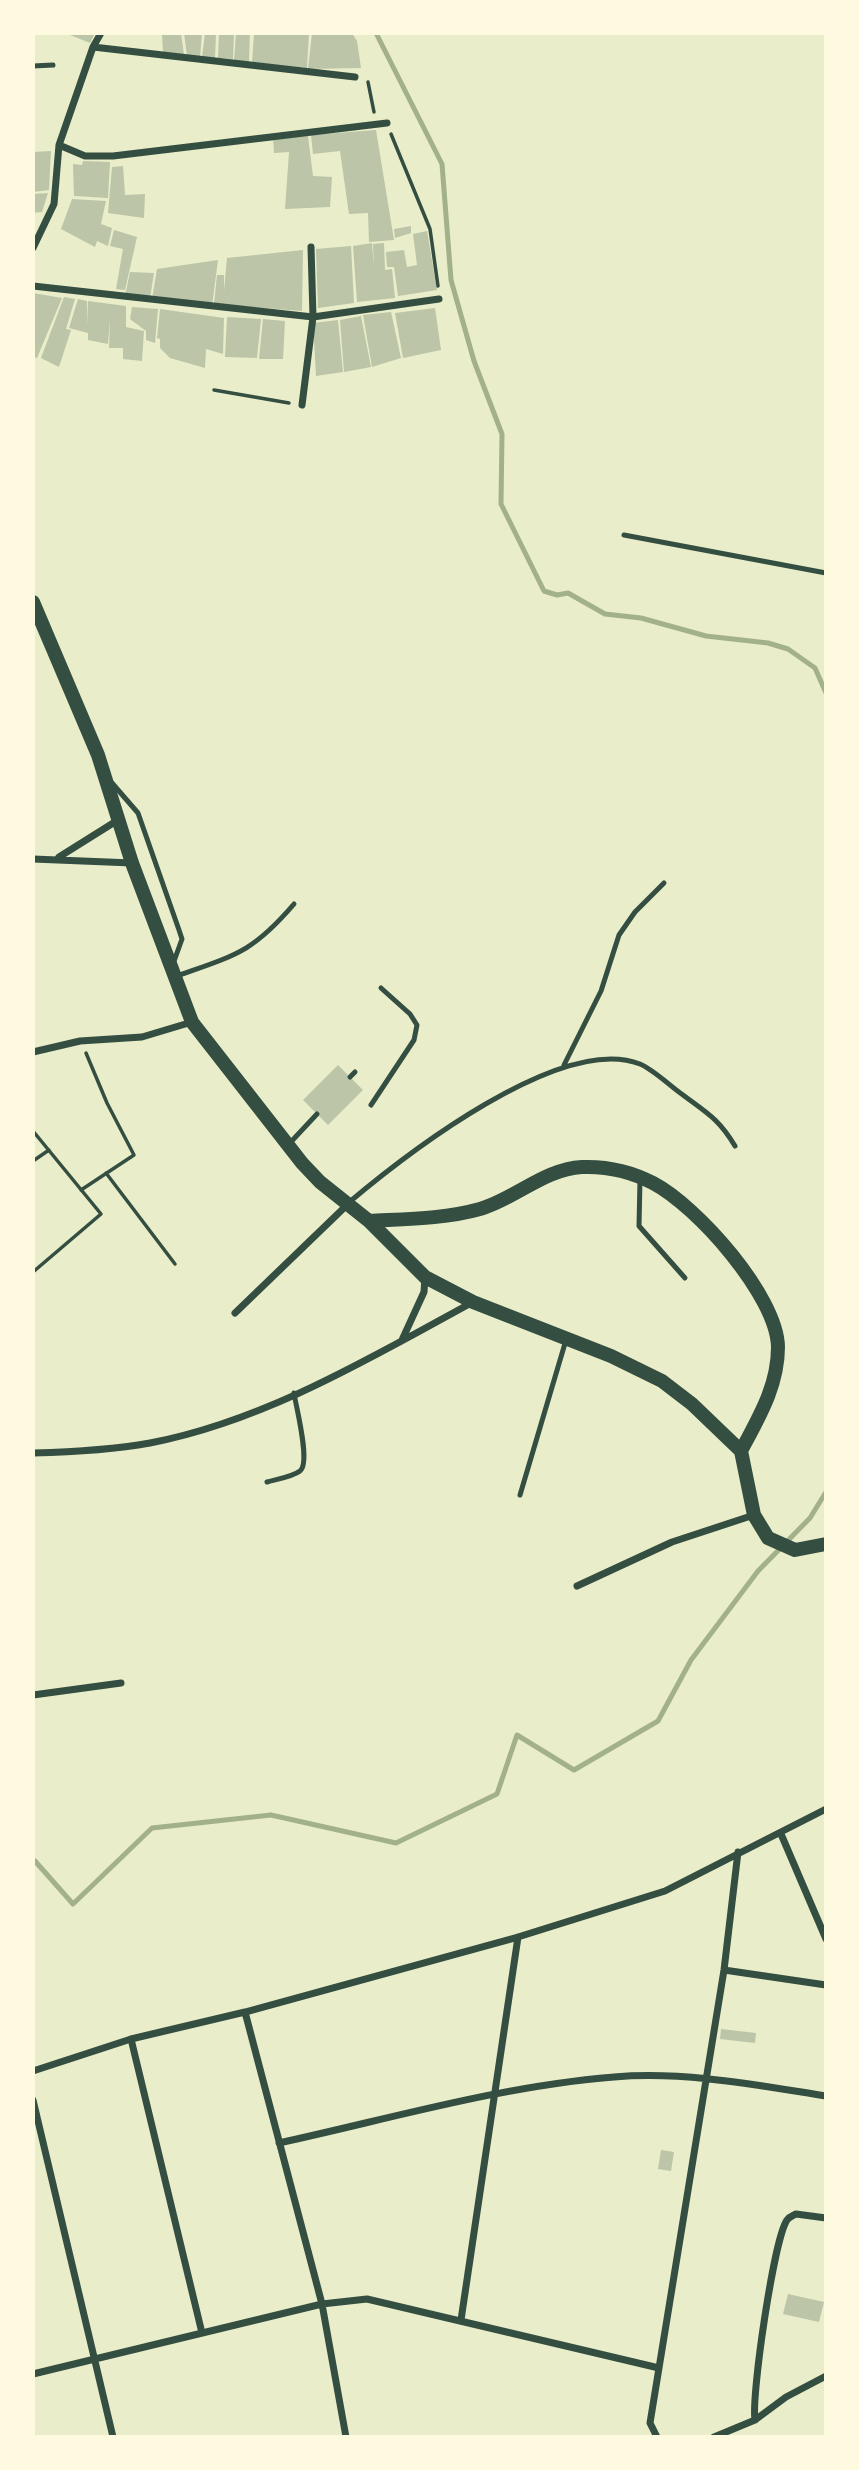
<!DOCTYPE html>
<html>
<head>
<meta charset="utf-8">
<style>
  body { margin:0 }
  #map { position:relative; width:859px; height:2470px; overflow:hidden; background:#e9edc9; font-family:Montserrat,sans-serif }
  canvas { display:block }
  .frame { position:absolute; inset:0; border:35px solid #fefae0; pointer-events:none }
</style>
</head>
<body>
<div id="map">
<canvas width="859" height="2470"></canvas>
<div class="frame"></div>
</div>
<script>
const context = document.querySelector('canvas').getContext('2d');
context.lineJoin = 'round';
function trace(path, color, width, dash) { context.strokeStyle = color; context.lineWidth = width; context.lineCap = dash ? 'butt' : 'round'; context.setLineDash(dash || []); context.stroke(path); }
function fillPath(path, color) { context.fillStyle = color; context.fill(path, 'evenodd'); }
trace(new Path2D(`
  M376 33 442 164 451 280 474 361 502 434 501 504 544 591 557 595 568 593 605 614 641 618 706 636 768 643 788 649 815 668 826 693
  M33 1863 35 1861 73 1904 152 1828 271 1815 396 1843 497 1794 517 1735 574 1770 658 1721 691 1660 758 1571 810 1518 826 1492`), '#a3b18a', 5);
fillPath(new Path2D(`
  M65 33H95L90 43Z
  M162 33H181L184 55 163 53Z
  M184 33H202L200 58 187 56Z
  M205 33H216L215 59 202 57Z
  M219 33H234L233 59 218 58Z
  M236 33H250L249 62 234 61Z
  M254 33H309L307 68 252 63Z
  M312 33H352L357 41 361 68 308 69Z
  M376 130 394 240 369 242 368 213 349 214 340 151 313 154 311 135Z
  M308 136 313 176 332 177 330 207 285 209 289 152 274 153 273 138Z
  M51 151 49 190 33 192V152Z
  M83 161 110 162 108 198 74 196 73 164 82 165Z
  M123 166 125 195 145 194 144 218 108 213 112 167Z
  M48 193 42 212 33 213V194Z
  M72 199 106 201 101 224 112 228 108 246 97 241 95 247 61 229Z
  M411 226V233L395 238 394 229Z
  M114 230 137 237 125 290 116 289 123 249 110 246Z
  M427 231 437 290 398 296 394 267H387L386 252 404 250 407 267 417 265 413 234Z
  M372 243 374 267 373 244 384 243 385 270 392 269 395 298 357 302 353 246Z
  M351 246 354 303 318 308 316 249Z
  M303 250 302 311 214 304 217 275H224V291L227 258Z
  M218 260 212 306 152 299 157 269Z
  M130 272 154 273 150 298 125 296Z
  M33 293 62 298 37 358 33 357Z
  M64 297 75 299 66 329 71 330 59 367 41 358Z
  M78 299 87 301V326L88 301 126 306V327L144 331 142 361 123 359V348H109L110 318 108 344 88 340V333L69 328Z
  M132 307 158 309 155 343 146 340V331L130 319Z
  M435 308 441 350 403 358 395 313Z
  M160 309 224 318 223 354 206 349 205 368 170 358 160 348V339L157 338Z
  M391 312 401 358 372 367 363 315Z
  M361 316 371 367 344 372 340 320Z
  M227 317 261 319 257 358 225 357Z
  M263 319 285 321 283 359H259Z
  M338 320 343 372 316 376 313 323Z
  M338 1065 363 1090 328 1125 303 1100Z
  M721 2029 756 2033 755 2043 720 2039Z
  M661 2150 674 2152 671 2171 658 2169Z
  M788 2294 824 2302 819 2322 783 2314Z`), '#bcc5a7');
trace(new Path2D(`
  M368 82 374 112
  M391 134 430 229 438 286
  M214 390 289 403
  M33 1131 101 1214 33 1272
  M33 1161 49 1150
  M106 1173 175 1264
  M81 1190 134 1155 107 1103 86 1053`), '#344e41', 3.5);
trace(new Path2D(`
  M33 66 53 65
  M624 535 826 573
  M112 783 138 813 179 930 182 939 173 964
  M177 976C236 955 253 952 294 904
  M564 1065 601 991 619 935 635 912 664 883
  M350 1077 355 1072
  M371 1105 414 1040 417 1025 410 1014 381 988
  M288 1145 317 1114
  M640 1180 639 1226 685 1278
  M347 1204C405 1155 561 1033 640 1064 654 1070 670 1086 683 1095 707 1113 719 1119 735 1146
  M267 1482C277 1479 292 1477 300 1471 311 1463 296 1407 294 1393
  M520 1495 566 1340`), '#344e41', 5);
trace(new Path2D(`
  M93 47 101 33
  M59 145 85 156H113L387 123
  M33 248 54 204 59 145 93 47 355 77
  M33 286 313 317 439 299
  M302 405 313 317 311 247
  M59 857 118 820
  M33 859 132 863
  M33 1052 80 1041 142 1037 192 1022
  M235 1313 347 1205
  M402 1340 424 1292 425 1277
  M33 1453C73 1452 111 1450 150 1443 265 1421 372 1357 473 1302
  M577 1586 672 1542 754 1515
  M33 1695 121 1683
  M781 1834 826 1939
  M724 1970 826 1985
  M245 2012 322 2304 346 2437
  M131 2039 202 2333
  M33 2071 131 2039 245 2012 518 1937 665 1891 826 1809
  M33 2100 113 2437
  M279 2143C389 2119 501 2086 614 2077 685 2071 756 2085 826 2096
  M461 2320 518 1937
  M33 2374 322 2304 367 2299 659 2368
  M755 2420C751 2396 774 2239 787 2220 790 2216 792 2216 796 2214L826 2218
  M657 2437 650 2423 724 1970 738 1852
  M714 2437 755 2420 786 2397 826 2376`), '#344e41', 7);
trace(new Path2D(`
  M33 602 98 755 132 863 192 1022 302 1163 320 1182 369 1221 425 1277 473 1302 611 1356 662 1381 692 1404 741 1451 754 1515 768 1538 795 1550 826 1544
  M369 1221C406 1219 444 1219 480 1209 515 1199 544 1169 582 1167 607 1166 630 1171 653 1183 697 1206 777 1296 778 1347 778 1386 759 1417 741 1451`), '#344e41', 14);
</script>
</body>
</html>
